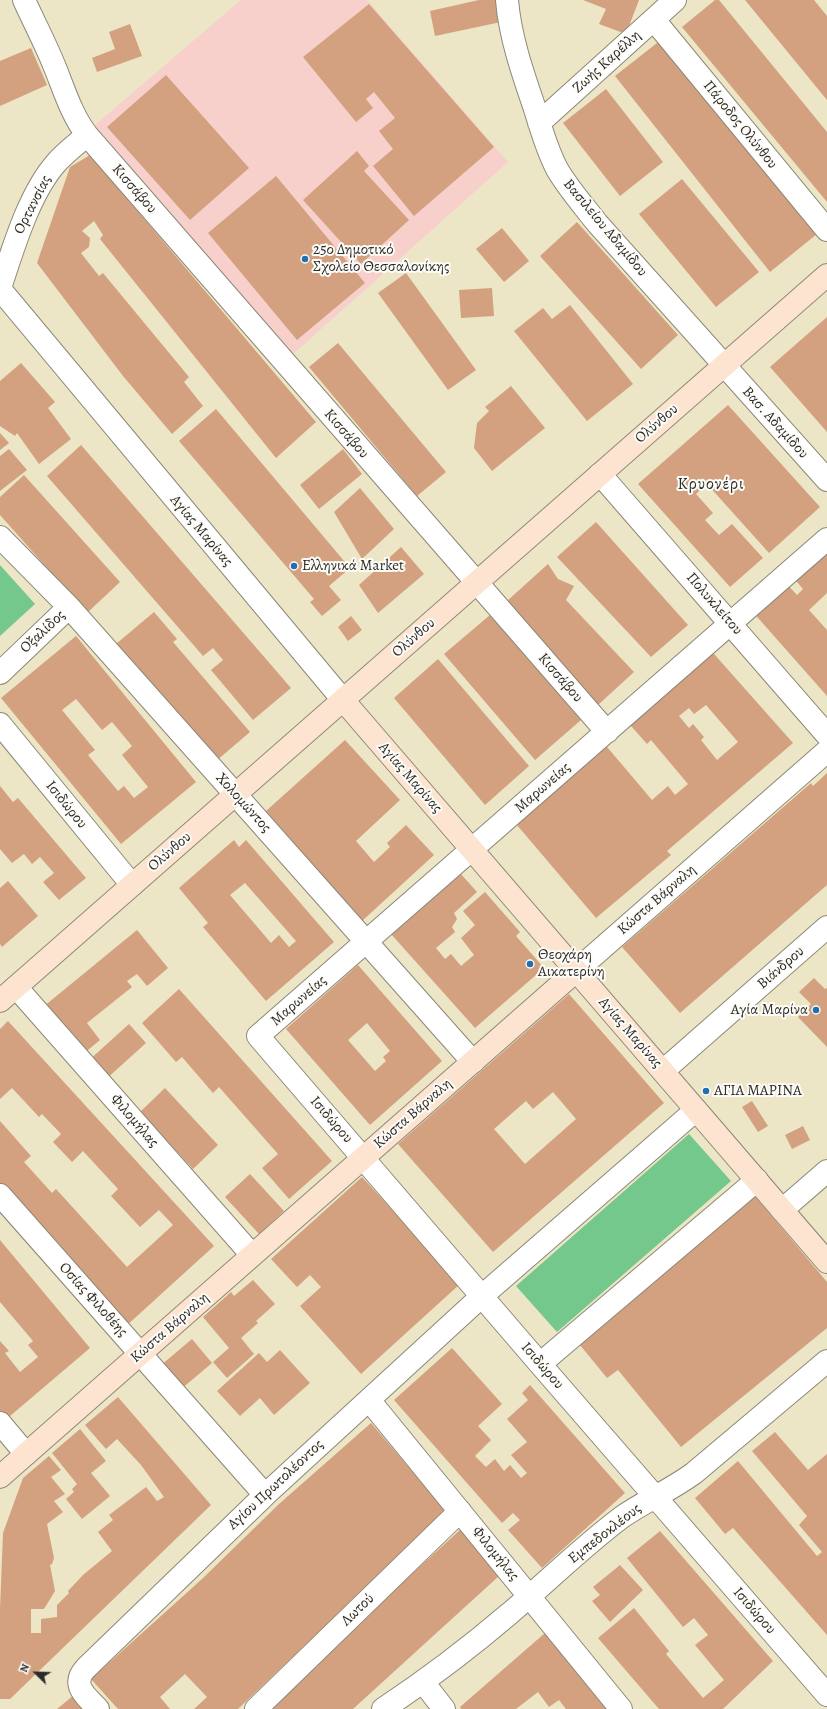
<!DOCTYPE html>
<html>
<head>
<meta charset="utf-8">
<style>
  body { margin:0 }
  #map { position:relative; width:827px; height:1709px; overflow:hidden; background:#ece5c6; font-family:Alegreya,serif }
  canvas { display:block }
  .north { position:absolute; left:16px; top:1653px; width:40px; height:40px; -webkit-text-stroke:3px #fdfcf7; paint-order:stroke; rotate:293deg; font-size:11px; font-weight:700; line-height:16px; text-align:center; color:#2b2b2b }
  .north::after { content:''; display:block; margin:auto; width:14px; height:18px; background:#2b2b2b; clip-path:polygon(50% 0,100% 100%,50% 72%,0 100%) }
</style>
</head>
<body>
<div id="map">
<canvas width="827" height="1709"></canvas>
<div class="north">N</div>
</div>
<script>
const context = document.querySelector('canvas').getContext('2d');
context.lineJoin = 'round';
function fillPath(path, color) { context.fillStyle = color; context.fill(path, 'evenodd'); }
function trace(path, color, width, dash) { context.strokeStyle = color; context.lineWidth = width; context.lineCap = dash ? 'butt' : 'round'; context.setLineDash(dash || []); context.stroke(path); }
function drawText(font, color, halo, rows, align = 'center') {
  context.font = font + ' Alegreya,serif'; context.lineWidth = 4; context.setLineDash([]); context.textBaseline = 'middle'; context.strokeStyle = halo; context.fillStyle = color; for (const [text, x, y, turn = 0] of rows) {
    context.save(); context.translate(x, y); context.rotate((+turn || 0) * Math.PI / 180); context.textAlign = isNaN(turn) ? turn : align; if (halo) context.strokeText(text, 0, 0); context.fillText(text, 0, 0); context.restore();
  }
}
fillPath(new Path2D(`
  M241 0H367L508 162 292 355 95 125Z`), '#f7d0cc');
fillPath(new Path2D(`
  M0 565 35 604 0 636Z
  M689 1134 731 1181 557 1332 516 1286Z`), '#74c88c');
fillPath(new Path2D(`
  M479 0H496L501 22 435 36 430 11Z
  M583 0H639L626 34 599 24 606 9Z
  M715 0H719L827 132V202L682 27Z
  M745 0H814L827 16V100Z
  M369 4 494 147 414 216 373 166 393 149 379 131 395 118 374 92 366 99 373 108 356 122 303 57Z
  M130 24 142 56 97 72 92 58 115 49 109 32Z
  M662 39 817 234 770 272 615 76Z
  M31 48 47 85 0 106V61Z
  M166 75 249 168 190 220 107 127Z
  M606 89 663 162 620 196 563 123Z
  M357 151 369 166 364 171 409 220 361 264 303 200Z
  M90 155 316 422 276 458 100 239 103 235 94 221 82 231 90 238 89 247 81 253 99 276 103 273 189 377 184 382 203 406 172 434 123 376 37 263 70 167Z
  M276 176 365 283 297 340 208 233Z
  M682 179 759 272 716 307 639 214Z
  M577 222 678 335 641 369 540 256Z
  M502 228 529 261 504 282 476 249Z
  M406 273 476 370 448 390 378 293Z
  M492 288 494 316 461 318 459 290Z
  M570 305 633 384 587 421 514 331 543 308 552 319Z
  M827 317V432L770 367Z
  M338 343 446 472 417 496 309 367Z
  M21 363 55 402 48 408 71 439 39 464 17 433 15 436 0 426V381Z
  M511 386 545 428 492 471 474 448 477 423 489 411 485 407Z
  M728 405 820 507 769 553 707 484 696 494 713 513 705 520 719 535 732 524 763 558 730 587 638 484Z
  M216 409 350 568 329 586 341 600 322 616 310 602 314 599 179 441Z
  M0 433 9 443 0 450Z
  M81 445 291 688 253 720 211 670 223 660 213 648 203 656 47 476Z
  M9 449 27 470 0 491V456Z
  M343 449 362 474 319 509 300 485Z
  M24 475 120 582 87 613 0 515V497Z
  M360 488 394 529 362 559 334 512Z
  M596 522 688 625 651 657 557 557Z
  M827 544V593L809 610 827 630V696L751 610 784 581 797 595 803 589 791 575Z
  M401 547 424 574 378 613 359 585Z
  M548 564 558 579 574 586 566 600 634 672 598 705 507 601Z
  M154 612 177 639 173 642 250 732 216 761 116 644Z
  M490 615 581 720 535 760 444 654Z
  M351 616 362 630 348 641 338 627Z
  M76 636 196 782 121 844 1 698ZM76 699 102 730 112 722 132 746 122 755 148 787 134 798 124 786 118 791 88 755 95 750 62 710Z
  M707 646 793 743 667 851 671 855 596 918 511 818 602 741 652 800 668 786 675 795 688 784 651 740 647 744 624 718ZM706 705 738 742 717 760 701 740 704 737 693 724 689 728 679 716 689 708 694 714Z
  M438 659 529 766 485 805 394 698Z
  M345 740 400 800 356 841 374 862 390 847 387 843 406 825 434 855 362 921 266 811Z
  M827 773V885L680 1013 622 947 811 783 813 786Z
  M0 786 13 802 18 798 86 878 59 900 43 882 54 873 40 857 32 864 24 854 12 863 0 849Z
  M234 840 239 847 246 840 334 942 266 1001 203 927 208 923 179 888ZM245 883 296 941 289 947 279 935 271 943 230 895Z
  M460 873 477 892 454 913 457 919 452 927 455 932 436 948 445 959 451 954 461 966 474 955 461 938 475 925 463 911 485 892 520 932 516 936 544 968 475 1028 391 934Z
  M8 881 38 916 2 947 0 944V888Z
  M137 930 168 968 147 986 137 974 127 981 132 987 87 1023 100 1040 82 1055 43 1007Z
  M358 965 442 1061 370 1125 286 1029ZM367 1023 390 1051 383 1057 386 1061 375 1071 348 1040Z
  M814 978 825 989 827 988V1047L798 1017 811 1004 799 992Z
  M179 989 332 1161 289 1199 262 1168 278 1154 219 1087 213 1093 182 1057 176 1062 142 1023Z
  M569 994 664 1103 493 1252 398 1144ZM553 1092 576 1119 525 1164 494 1129 526 1101 533 1109Z
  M8 1021 214 1246 125 1327 0 1190V1121L31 1156 24 1162 52 1193 56 1189 127 1267 173 1225 159 1210 140 1227 111 1196 118 1189 83 1151 72 1162 53 1142 61 1134 42 1114 39 1117 12 1088 0 1099V1029Z
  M129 1024 146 1043 104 1081 87 1062Z
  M165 1088 218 1145 193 1169 140 1112Z
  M752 1101 768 1126 758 1132 742 1107Z
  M803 1126 810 1140 792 1149 785 1135Z
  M250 1174 284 1211 259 1234 225 1197Z
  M362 1177 460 1284 361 1374 300 1306 321 1287 310 1275 297 1287 271 1259Z
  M754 1195 827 1282V1328L681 1447 618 1370 607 1378 580 1345Z
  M0 1240 90 1348 3 1422 0 1418V1341L9 1351 5 1353 20 1372 38 1357 28 1345 33 1341 0 1302Z
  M253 1280 275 1304 256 1321 258 1323 241 1338 254 1354 227 1378 213 1362 229 1348 203 1317 231 1292 234 1296Z
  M192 1339 212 1363 180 1390 160 1366Z
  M452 1348 502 1404 478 1426 491 1440 475 1456 486 1467 495 1459 504 1471 510 1465 521 1478 527 1473 511 1455 527 1442 507 1419 528 1400 522 1393 530 1385 625 1493 542 1568 508 1530 520 1520 513 1513 502 1523 394 1400Z
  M280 1350 310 1383 274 1415 260 1398 240 1416 217 1391 259 1353 267 1362Z
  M118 1397 211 1505 10 1699H0V1609L3 1533 23 1478 49 1456 61 1470 51 1477 65 1494 54 1501 63 1512 47 1524 54 1558 52 1564 50 1565 55 1591 44 1609H31V1633H41V1619L57 1617V1605L69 1593 68 1591 83 1575 112 1551 98 1532 113 1520 109 1515 146 1487 157 1501 164 1497 141 1465 117 1439 106 1449 85 1425Z
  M371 1423 446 1511 238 1709H194L207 1697 185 1674 160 1697 170 1709H118L91 1679 202 1579 279 1504Z
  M80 1429 106 1461 91 1473 110 1496 82 1519 66 1499 74 1492 72 1489 77 1484 52 1453Z
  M775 1432 808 1470 827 1454V1635L733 1528 725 1534 695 1498 738 1461 817 1556 822 1552 799 1525 807 1516 752 1451Z
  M461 1529 499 1576 353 1709H264Z
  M660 1531 773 1661 723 1709H659L598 1638 634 1608 669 1651 666 1654 703 1698 724 1680 695 1645 708 1635 694 1618 683 1627 627 1558Z
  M620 1565 643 1590 610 1622 592 1601 600 1595 593 1587Z
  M545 1633 606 1709H566L559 1700 549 1707 538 1692 516 1709H461L460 1707Z
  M74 1695 86 1709H57Z`), '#d3a17f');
const street = new Path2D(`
  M24 0C34 22 45 43 54 65 64 89 71 114 87 135L607 732
  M507 0C510 37 523 74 535 109 541 129 547 150 557 169 568 188 583 205 597 223L827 480
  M654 20 827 230
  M539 123 675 0
  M0 288C13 249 29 193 57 162 66 152 77 144 87 135
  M0 289 343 700
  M600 474 827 735
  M0 537 69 607 473 1062
  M827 539 258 1036 540 1364 827 1695
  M0 673 69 607
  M0 724 132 885
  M576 971 827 751
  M16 987 252 1255
  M663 1071 827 927
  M0 1195 265 1495
  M782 1210 827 1171
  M540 1364 757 1180
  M369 1400 621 1709
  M0 1423 26 1454
  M423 1682 444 1709
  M98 1709C86 1696 70 1685 86 1668L265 1495 482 1296 696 1110
  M256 1709 460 1511
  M383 1709C427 1680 469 1648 509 1614 547 1582 582 1547 622 1517 645 1501 671 1490 694 1473L827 1361`);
const secondary = new Path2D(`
  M343 700 827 1262
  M0 1001 827 275
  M0 1477 576 971`);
trace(street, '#8c8878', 24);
trace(secondary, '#8c8878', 24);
trace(street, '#fff', 22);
trace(secondary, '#fde4d1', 22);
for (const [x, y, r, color] of [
  [305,259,4,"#1f6fb2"],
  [294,566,4,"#1f6fb2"],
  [530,964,4,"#1f6fb2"],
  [816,1010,4,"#1f6fb2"],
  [706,1091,4,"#1f6fb2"]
]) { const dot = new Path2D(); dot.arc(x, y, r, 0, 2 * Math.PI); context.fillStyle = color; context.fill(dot); trace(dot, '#fdfcf7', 1.5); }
drawText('15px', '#2b2b2b', '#fdfcf7', [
  ["Ζωής Καρέλλη",607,62,-42],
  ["Πάροδος Ολύνθου",740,125,51],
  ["Κισσάβου",134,189,49],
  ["Ορτανσίας",33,205,-63],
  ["Βασιλείου Αδαμίδου",605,228,50],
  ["Βασ. Αδαμίδου",775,423,48],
  ["Ολύνθου",657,424,-41],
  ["Κισσάβου",346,434,49],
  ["Αγίας Μαρίνας",201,531,50],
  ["Πολυκλείτου",714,604,49],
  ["Οξαλίδος",43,632,-43],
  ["Ολύνθου",414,638,-41],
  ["Κισσάβου",560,678,49],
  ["Αγίας Μαρίνας",410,778,49],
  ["Μαρωνείας",543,788,-41],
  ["Χολομώντος",243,803,48],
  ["Ισιδώρου",66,805,51],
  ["Ολύνθου",170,852,-41],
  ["Κώστα Βάρναλη",657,900,-41],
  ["Βιάνδρου",781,968,-41],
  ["Μαρωνείας",299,1001,-41],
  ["Αγίας Μαρίνας",630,1033,49],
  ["Κώστα Βάρναλη",413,1114,-41],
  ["Ισιδώρου",331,1120,49],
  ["Φιλομήλας",134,1121,49],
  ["Οσίας Φιλοθέης",93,1300,48],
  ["Κώστα Βάρναλη",170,1328,-41],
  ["Ισιδώρου",542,1366,49],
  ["Αγίου Πρωτολέοντος",276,1485,-43],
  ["Εμπεδοκλέους",605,1534,-38],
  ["Φιλομήλας",495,1554,51],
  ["Λωτού",358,1610,-44],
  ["Ισιδώρου",754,1611,49]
]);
drawText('15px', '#2b2b2b', '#fdfcf7', [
  ["25ο Δημοτικό",313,250],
  ["Σχολείο Θεσσαλονίκης",313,267],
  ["Ελληνικά Market",302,566],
  ["Θεοχάρη",538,955],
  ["Αικατερίνη",538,972],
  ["Αγία Μαρίνα",808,1010,"right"],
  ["ΑΓΙΑ ΜΑΡΙΝΑ",714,1091]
], 'left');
context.letterSpacing = '1px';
drawText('16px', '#2b2b2b', '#fdfcf7', [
  ["Κρυονέρι",711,485]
]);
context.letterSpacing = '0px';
</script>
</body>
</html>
